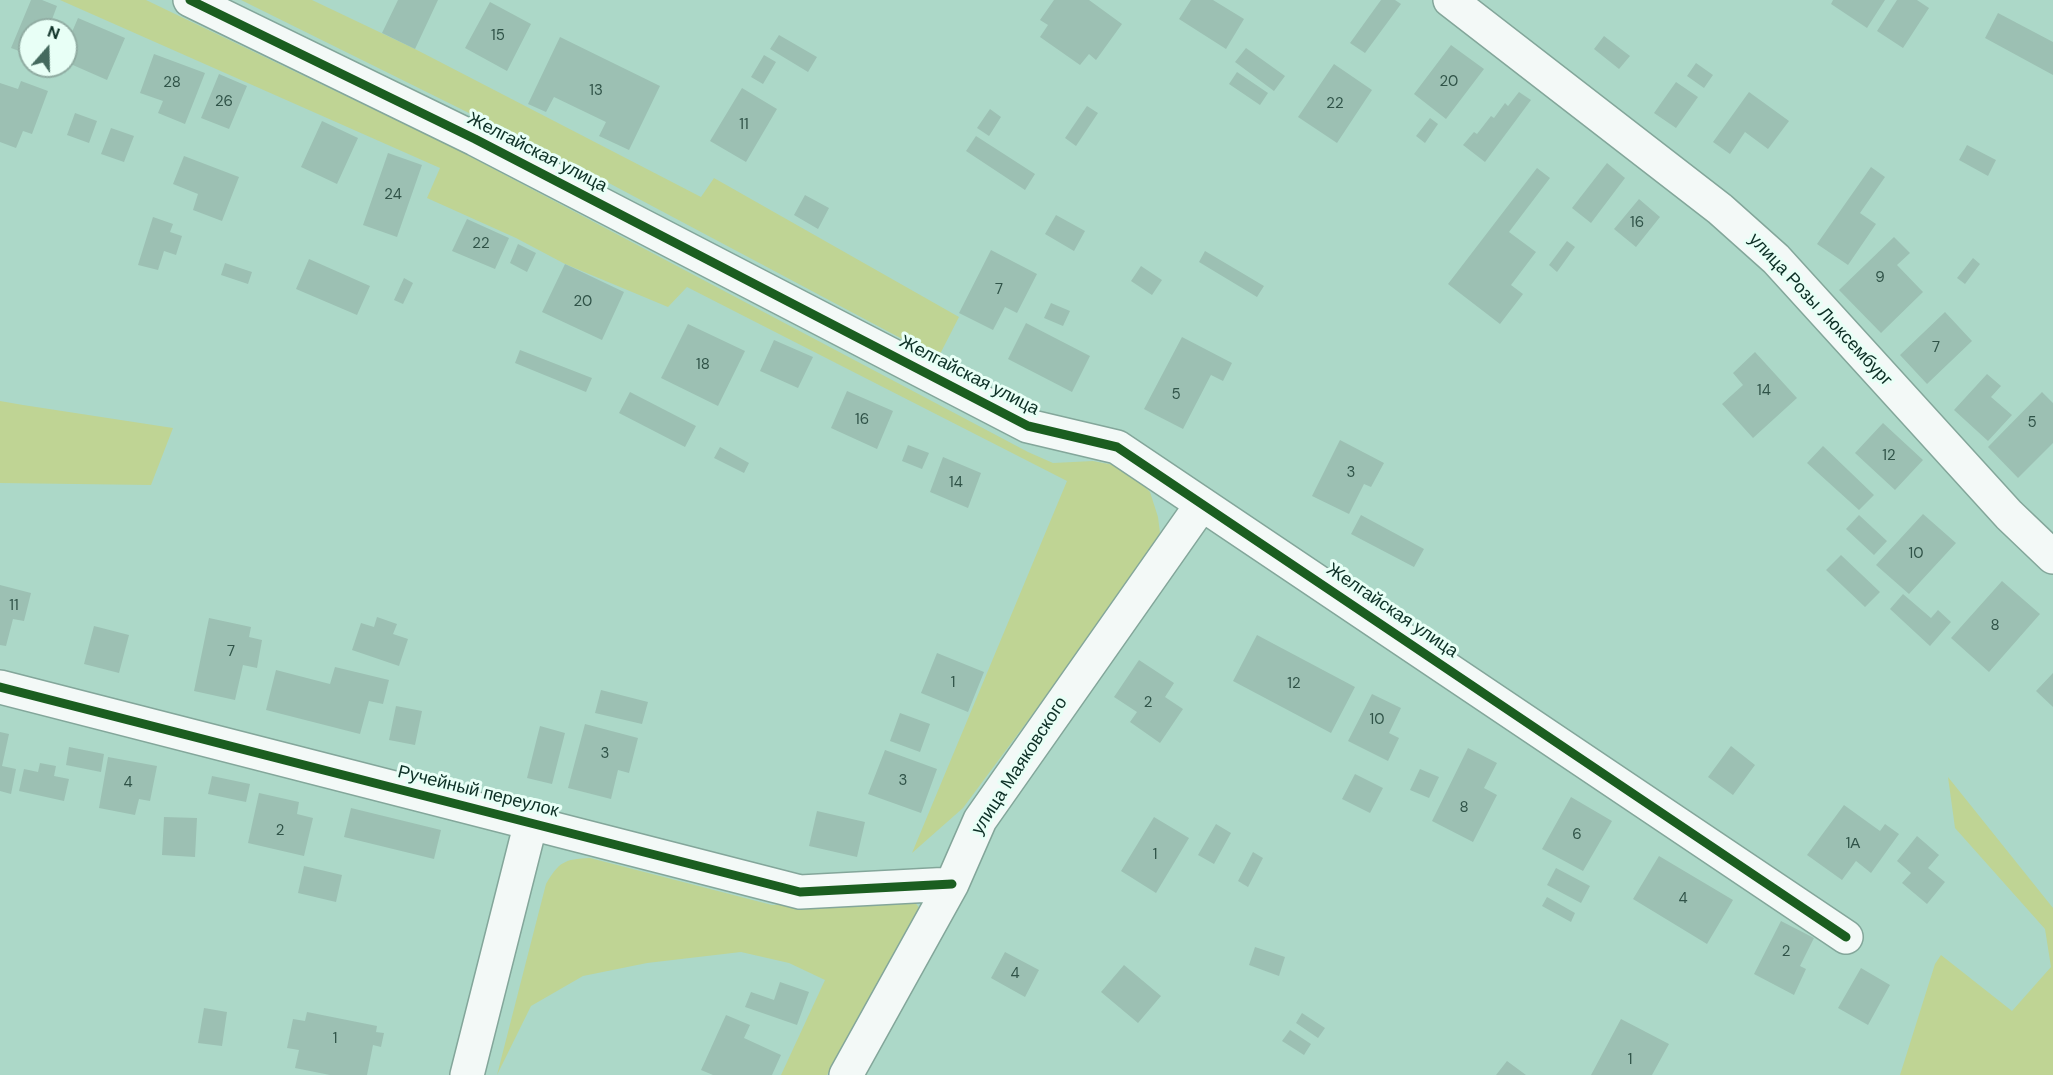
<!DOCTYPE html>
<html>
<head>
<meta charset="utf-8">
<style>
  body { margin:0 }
  #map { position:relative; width:2053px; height:1075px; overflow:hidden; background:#acd8c8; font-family:"DM Sans",sans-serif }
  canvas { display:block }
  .north { position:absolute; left:18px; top:18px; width:60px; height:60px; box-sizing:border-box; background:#e8fff6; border:2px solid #90aca2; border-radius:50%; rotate:20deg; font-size:16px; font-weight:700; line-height:24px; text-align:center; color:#0c2f25 }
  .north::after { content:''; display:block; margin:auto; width:21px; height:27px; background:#446a5e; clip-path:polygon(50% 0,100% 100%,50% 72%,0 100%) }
</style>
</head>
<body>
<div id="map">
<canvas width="2053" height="1075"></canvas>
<div class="north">N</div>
</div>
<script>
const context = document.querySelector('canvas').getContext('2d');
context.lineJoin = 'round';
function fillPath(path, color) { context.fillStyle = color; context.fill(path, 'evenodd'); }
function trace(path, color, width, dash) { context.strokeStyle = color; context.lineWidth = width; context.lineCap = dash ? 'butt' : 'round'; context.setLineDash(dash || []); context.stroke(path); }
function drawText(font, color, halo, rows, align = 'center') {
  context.font = font + ' "DM Sans",sans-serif'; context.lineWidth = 6; context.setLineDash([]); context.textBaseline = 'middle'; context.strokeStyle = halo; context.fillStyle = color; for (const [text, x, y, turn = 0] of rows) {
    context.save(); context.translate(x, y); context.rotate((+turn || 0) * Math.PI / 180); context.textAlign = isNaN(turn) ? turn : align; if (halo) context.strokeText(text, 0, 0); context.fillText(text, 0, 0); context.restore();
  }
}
fillPath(new Path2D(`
  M60 0H146L456 149 1028 452 1053 463 1093 461 1114 465 1134 476 1150 492 1158 517 1160 533 1153 552 963 808 912 853 1067 481 687 287 668 307 565 264 516 238 427 198 440 168Z
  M241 0H312L415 49 701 197 714 178 959 317 938 358 590 173Z
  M0 401 23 405 173 428 151 485 0 483Z
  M1948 777 2053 908V1075H1900L1935 964 1941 955 2012 1011 2051 967 2045 929 1955 828Z
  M590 858 772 905 913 900 921 910 827 1075H781L825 980 789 963 741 952 647 963 583 976 531 1006 497 1075 546 884C559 862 564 859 590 858Z`), '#bfd494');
fillPath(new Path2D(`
  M31 0H42L57 6 48 30H30V55L11 48Z
  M398 0H438L415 49 382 33Z
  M1054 0H1089L1122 24 1096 60 1089 54 1080 65 1040 37 1048 25 1040 20Z
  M1191 0H1213L1244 19 1226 49 1179 19Z
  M1381 0H1395L1401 4 1365 53 1350 43Z
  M1833 0H1885L1867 28 1831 4Z
  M1897 0H1917L1929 8 1903 48 1877 31Z
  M490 2 531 24 507 71 465 48Z
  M1998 13 2053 42V75L1985 38Z
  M78 18 125 38 107 80 66 62V46Z
  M779 35 817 57 808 72 770 49Z
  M1604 36 1630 56 1619 69 1594 49Z
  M560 37 660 86 629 150 599 136 606 122 554 97 546 112 528 104Z
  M1451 45 1484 69 1446 119 1414 94Z
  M1246 48 1285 76 1274 91 1235 62Z
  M154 54 205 73 185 124 158 113 163 101 140 93Z
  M764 55 776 62 763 84 751 77Z
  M1696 63 1713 75 1704 88 1687 76Z
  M1334 64 1372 90 1337 143 1298 117Z
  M1237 72 1268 93 1260 105 1229 84Z
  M219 74 247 86 229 129 201 118Z
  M21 81 48 91 32 134 23 131 16 148 0 142V83L18 89Z
  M1676 82 1698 97 1676 128 1654 113Z
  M742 88 777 109 746 162 710 141Z
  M1519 92 1531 100 1485 162 1463 145 1474 132 1477 134 1491 116 1494 118 1505 103 1508 106Z
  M1749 92 1789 121 1768 149 1745 132 1730 154 1713 142Z
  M1087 106 1098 113 1076 146 1065 138Z
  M990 109 1001 117 989 136 977 128Z
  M75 113 97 121 89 143 67 135Z
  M1430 118 1438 124 1425 143 1416 136Z
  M322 121 358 138 337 184 301 167Z
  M111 128 134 136 124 162 101 154Z
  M976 136 1035 174 1025 190 966 151Z
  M1967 145 1996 160 1988 176 1959 160Z
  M388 153 422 165 397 237 363 225Z
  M184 156 239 177 222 221 193 210 198 194 173 184Z
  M1607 163 1625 178 1591 223 1572 208Z
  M1871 167 1885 177 1860 213 1876 224 1848 265 1817 244Z
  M1537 168 1550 178 1509 232 1536 252 1511 285 1523 294 1500 324 1448 284Z
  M805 195 829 208 818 229 794 215Z
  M1639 199 1660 217 1636 247 1614 229Z
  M1056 215 1085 231 1074 251 1045 234Z
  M153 217 173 224 170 232 182 236 176 255 164 251 158 270 138 265Z
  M467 219 509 238 495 269 452 251Z
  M1894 237 1910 253 1897 265 1923 292 1881 333 1839 290Z
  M1567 241 1575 247 1557 272 1549 265Z
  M518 244 536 253 527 272 510 263Z
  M991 250 1037 274 1017 313 1005 307 993 330 959 313Z
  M1205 251 1264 286 1257 297 1199 262Z
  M1973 258 1980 264 1965 284 1957 278Z
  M309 259 370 286 357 315 296 289Z
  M225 263 252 272 248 284 221 275Z
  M565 264 624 292 602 340 542 312Z
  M1141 266 1162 280 1152 295 1131 281Z
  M404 278 413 283 403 304 394 300Z
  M1051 303 1070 311 1063 326 1044 318Z
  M1945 312 1972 341 1927 384 1900 355Z
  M1026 323 1090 356 1072 392 1008 359Z
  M688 324 745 351 718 406 661 378Z
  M1182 337 1232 363 1223 381 1211 375 1183 429 1144 409Z
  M774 340 813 357 798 388 760 371Z
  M520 350 592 378 586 392 515 363Z
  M1755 352 1797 398 1753 438 1722 404 1743 385 1733 373Z
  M1987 374 2001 386 1991 397 2012 415 1988 441 1954 410Z
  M847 391 893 411 877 449 831 428Z
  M630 392 696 426 685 447 619 413Z
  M2042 392 2053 403V443L2018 478 1988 447Z
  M1883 423 1923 460 1895 490 1855 453Z
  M1340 440 1384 463 1371 487 1364 484 1349 514 1312 496Z
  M908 445 929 453 922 469 902 461Z
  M1823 446 1874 495 1859 510 1807 463Z
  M720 447 749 463 744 473 714 458Z
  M943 457 981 473 968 508 930 492Z
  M1923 514 1956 543 1909 594 1876 565Z
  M1361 515 1424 549 1414 567 1351 534Z
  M1859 515 1887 541 1874 555 1846 529Z
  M1841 555 1880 592 1865 607 1826 570Z
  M2002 581 2040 614 1989 672 1951 638Z
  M0 585 31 593 24 621 13 619 6 646 0 645Z
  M1903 594 1931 618 1938 610 1951 622 1930 646 1890 609Z
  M377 617 397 624 393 634 408 639 399 666 352 650 361 623 374 627Z
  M209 618 251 627 249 637 262 640 257 668 243 665 235 700 194 691Z
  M94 626 129 635 119 673 84 664Z
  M1257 635 1355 687 1331 733 1233 681Z
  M937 653 984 672 968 712 921 693Z
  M1139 660 1174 683 1165 697 1183 709 1160 743 1130 722 1137 712 1114 697Z
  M335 667 389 680 383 704 369 701 360 734 266 710 276 670 330 684Z
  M2053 673V707L2036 691Z
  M601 690 648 702 642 724 595 713Z
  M1372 694 1401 708 1389 733 1399 738 1388 761 1348 741Z
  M396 706 422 711 415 745 389 740Z
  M900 713 930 724 920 752 890 741Z
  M585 724 638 738 629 773 618 770 611 799 568 788Z
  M540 726 565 733 552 784 527 778Z
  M0 732 9 734 2 766 16 769 11 794 0 791Z
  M1731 746 1755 765 1733 795 1708 777Z
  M69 747 104 754 101 772 66 765Z
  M1468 748 1497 763 1484 788 1497 795 1473 842 1432 821Z
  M885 750 937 769 921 813 868 794Z
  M108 757 157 766 150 801 139 799 135 815 99 808Z
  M40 763 56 766 54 776 69 779 64 801 19 791 24 769 38 772Z
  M1420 769 1439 777 1429 798 1410 790Z
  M1355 774 1383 788 1370 813 1342 799Z
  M212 776 250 784 246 802 208 794Z
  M259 793 299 802 297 814 313 818 304 856 248 843Z
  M1571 797 1612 821 1583 871 1542 849Z
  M1844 805 1880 831 1885 824 1899 834 1871 873 1856 861 1842 880 1807 855Z
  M351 808 441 830 434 859 344 837Z
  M817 811 865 822 857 857 809 846Z
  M164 817 197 818 195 857 162 855Z
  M1154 817 1189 838 1156 893 1121 871Z
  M1216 824 1231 833 1214 864 1198 855Z
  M1917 836 1939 855 1928 868 1945 882 1927 904 1902 883 1911 873 1897 861Z
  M1253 852 1263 858 1248 887 1238 881Z
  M1659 856 1733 900 1707 944 1633 899Z
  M304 866 342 875 336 902 298 893Z
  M1556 868 1590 886 1581 903 1547 885Z
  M1547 897 1575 913 1571 922 1542 906Z
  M1781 921 1814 938 1800 966 1806 969 1794 995 1754 974Z
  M1255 947 1285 957 1279 976 1249 965Z
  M1005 952 1039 970 1025 997 991 978Z
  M1124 965 1161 996 1138 1023 1101 992Z
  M1861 968 1890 985 1868 1025 1838 1008Z
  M780 982 809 992 797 1025 745 1007 751 992 774 1000Z
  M204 1008 227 1012 222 1046 198 1043Z
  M307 1012 377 1026 376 1032 384 1033 381 1047 373 1045 367 1075H330L295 1068 299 1050 287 1048 293 1019 305 1021Z
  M1302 1013 1325 1028 1318 1038 1296 1023Z
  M726 1015 750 1025 744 1038 781 1055 772 1075H713L701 1070Z
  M1621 1019 1669 1044 1652 1075H1591Z
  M1290 1030 1311 1044 1304 1055 1282 1041Z
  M1507 1061 1526 1075H1496Z`), '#9cc0b3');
const minor = new Path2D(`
  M190 0 475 139 1028 426 1117 447 1846 937
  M1450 0 1720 209 1776 259 2009 515 2053 557
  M0 687 800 892 952 884
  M467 1075 531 822
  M846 1075 952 884 980 820 1202 504`);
trace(minor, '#83a69a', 36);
trace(minor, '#f3f9f7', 33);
trace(new Path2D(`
  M190 0 475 139 1028 426 1117 447 1846 937
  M0 687 800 892 952 884`), '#1b5e20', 9);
drawText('15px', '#305348', null, [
  ["15",498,36],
  ["20",1449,82],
  ["28",172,83],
  ["13",596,91],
  ["26",224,102],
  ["22",1335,104],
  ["11",744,125],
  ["24",393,195],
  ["16",1637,223],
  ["22",481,244],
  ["9",1880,278],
  ["7",999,290],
  ["20",583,302],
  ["7",1936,348],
  ["18",703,365],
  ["14",1764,391],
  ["5",1176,395],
  ["16",862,420],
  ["5",2032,423],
  ["12",1889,456],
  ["3",1351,473],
  ["14",956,483],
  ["10",1916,554],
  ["11",14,606],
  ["8",1995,626],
  ["7",231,652],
  ["1",953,683],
  ["12",1294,684],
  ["2",1148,703],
  ["10",1377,720],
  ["3",605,754],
  ["3",903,781],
  ["4",128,783],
  ["8",1464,808],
  ["2",280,831],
  ["6",1577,835],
  ["1А",1853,844],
  ["1",1155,855],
  ["4",1683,899],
  ["2",1786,952],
  ["4",1015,974],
  ["1",335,1039],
  ["1",1630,1060]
]);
drawText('18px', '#0c2f25', '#e8fff6', [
  ["Желгайская улица",537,153,27],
  ["улица Розы Люксембург",1820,310,47],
  ["Желгайская улица",969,376,27],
  ["Желгайская улица",1392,611,34],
  ["улица Маяковского",1020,766,-57],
  ["Ручейный переулок",478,792,14]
]);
</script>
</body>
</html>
